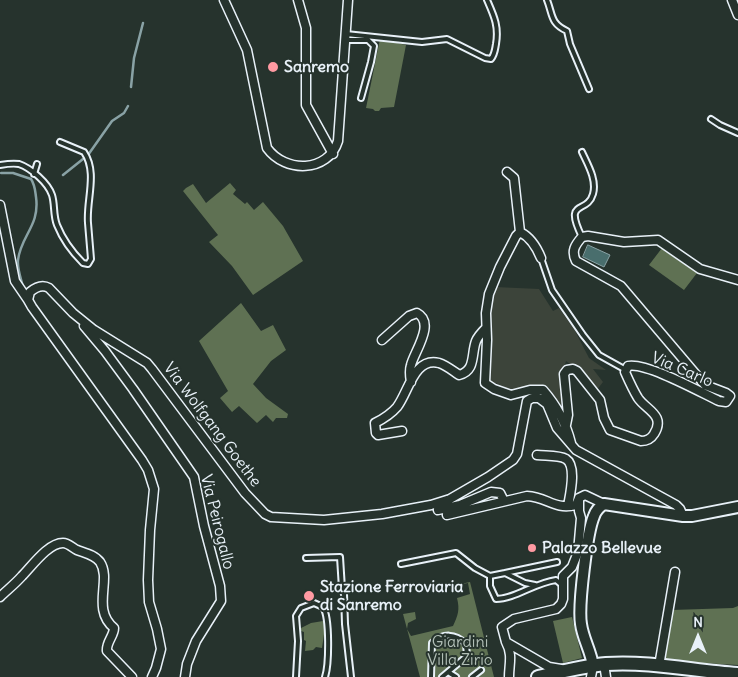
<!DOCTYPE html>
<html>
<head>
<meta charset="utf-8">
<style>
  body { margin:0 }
  #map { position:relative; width:738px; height:677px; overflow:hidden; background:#26332d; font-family:Delius,sans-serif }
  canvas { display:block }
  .north { position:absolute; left:673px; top:612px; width:50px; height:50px; -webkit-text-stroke:4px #26332d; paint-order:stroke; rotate:0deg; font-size:14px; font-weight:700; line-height:20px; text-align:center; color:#e8f1f8 }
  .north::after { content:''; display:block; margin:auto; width:18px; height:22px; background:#e8f1f8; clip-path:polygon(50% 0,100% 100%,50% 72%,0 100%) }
</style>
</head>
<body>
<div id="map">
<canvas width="738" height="677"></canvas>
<div class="north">N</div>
</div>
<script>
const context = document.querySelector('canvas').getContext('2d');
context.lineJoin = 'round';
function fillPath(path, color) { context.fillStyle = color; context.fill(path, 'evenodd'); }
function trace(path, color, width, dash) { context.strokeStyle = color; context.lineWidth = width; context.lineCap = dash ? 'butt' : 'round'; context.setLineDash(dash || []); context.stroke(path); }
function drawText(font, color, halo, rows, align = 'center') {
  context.font = font + ' Delius,sans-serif'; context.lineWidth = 4; context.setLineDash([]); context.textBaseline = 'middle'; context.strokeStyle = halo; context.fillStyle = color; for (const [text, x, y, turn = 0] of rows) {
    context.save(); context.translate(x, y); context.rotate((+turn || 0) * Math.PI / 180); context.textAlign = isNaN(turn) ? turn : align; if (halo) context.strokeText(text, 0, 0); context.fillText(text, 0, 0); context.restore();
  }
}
fillPath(new Path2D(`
  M495 287 539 289 553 311 559 308 574 329 589 358 606 370 593 369 603 382 596 391 577 369 566 361 561 377 564 408 561 409 555 397 544 386 517 390 507 388 490 381 488 379 490 299Z`), '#3c443a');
fillPath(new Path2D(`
  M380 39 406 45 394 107 381 108 379 111H375L373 109 366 108Z
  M230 183 236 190 233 194 245 204 247 202 254 210 263 202 283 226 303 261 253 295 232 266 209 242 218 235 183 191 186 188 193 184 206 203Z
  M662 248 697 273 684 290 649 265Z
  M241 303 261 331 273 325 286 350 271 361 253 384 266 398 288 414 287 418H276L273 422 266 415 257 423 239 406 232 412 220 398 228 391 199 341Z
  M470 582 494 677H420L403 614 415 612 416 619 408 623 407 629 411 636 453 626C458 615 460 610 457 598L470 594 468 583 451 586Z
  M738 606V665L664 661 672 610 733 608Z
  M572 617 582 658 563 663 553 621Z
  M323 621 325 628 322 648 316 647 313 650 305 651 306 641 304 640V632L301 631V628L311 623Z`), '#5f7153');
const water = new Path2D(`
  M588 245 610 255 604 267 583 257Z`);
fillPath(water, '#496e6d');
trace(water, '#89a2a5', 1);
trace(new Path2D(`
  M131 87 134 58 143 23
  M88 155 112 121 124 113 128 106
  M1 173H13L31 179C35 185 35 190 36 197 40 226 21 235 18 260 17 268 21 279 23 287
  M63 175 83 159`), '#89a2a5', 2.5);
const service = new Path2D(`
  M547 0C553 15 550 23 567 31L570 44 589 89
  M346 34 422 42 447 39 485 58 491 59C495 54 495 49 496 44 499 26 494 16 487 0
  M345 40H368L374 46 371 62 361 98
  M711 119 720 125 738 133
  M582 152C588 165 597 180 593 194 587 215 563 198 582 237
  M0 165C6 164 13 163 19 164 31 168 48 183 52 195 55 204 53 215 57 225 63 240 72 252 83 263L88 264 91 259C90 247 89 235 88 223 86 200 98 173 84 152L60 142
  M34 174 37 164
  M541 258 552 290 583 335 599 355 626 370
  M306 558 340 557 342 589 344 594 345 624 351 677
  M401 564 456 553 475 568 490 576 505 573 525 583 535 585
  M505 573 557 562
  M490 576V586L496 599C515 599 534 583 556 580L562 585
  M448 672 456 677
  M296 677 298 641 296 616 301 608 314 603 323 607C330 618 329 665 325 677
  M431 677 432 643C443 633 455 633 466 644L467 656 442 677
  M472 677 481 670`);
const minor = new Path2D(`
  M224 0 247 50 267 148C285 173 328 173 338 141L348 0
  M298 0 306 28V105L333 154
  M732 0 738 15
  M507 172 514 178 520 232
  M0 205 15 281 28 300
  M541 258C537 248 530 237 520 232L516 236 500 267 489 294 486 313 487 340 485 383 494 389 511 395 530 390H543C557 406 566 423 571 443
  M84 326 105 351 133 389 194 477 204 526 220 586 221 601 196 641 187 664 185 677
  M382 340 409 316 417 313C436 323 414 352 411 365 409 371 410 376 411 382
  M566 425 568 415 564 374 567 370 573 369 577 371 600 400 604 418 610 430 641 441C647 441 651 439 654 434 666 415 646 410 638 398 633 390 629 381 625 372L628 366C646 362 700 392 719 401L726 402 730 396 726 393 705 385 621 286 576 261C571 251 575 245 582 237L588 236 624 242 658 240 700 269 738 280
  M402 431 378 435 376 433 375 423C383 419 391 414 397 407 409 391 414 357 439 363 446 365 453 371 459 375 476 371 471 354 476 341 478 336 483 331 486 328
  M537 455C546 456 559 455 566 459 577 466 570 495 568 506
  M438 510 460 505 491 492 500 493 504 501
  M447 515 527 496C548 497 553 510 576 505L579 498 585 495 604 504
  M0 597C7 590 15 584 22 576 32 566 48 543 63 543 68 543 73 548 77 550 85 553 95 555 100 562 112 580 91 609 114 628 114 636 106 642 107 651L132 677
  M506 642C513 655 509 664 509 677
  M604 664 606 677
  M659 666 675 572
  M561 669 549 667 506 642 502 627 514 619 556 609 561 604 563 599V576L572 567 578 552 581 518 579 511V498
  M152 677 156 668 161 649 157 629 149 602 148 580 150 530 154 489 148 470 142 460 32 307 28 300 30 292C36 287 42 284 49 288L73 313 94 330 147 363 152 369 245 493 265 514 271 517 324 520 382 514 431 505 450 499 488 477 513 460 517 454 527 401 532 398H539L547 404 557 428 576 450 676 505 680 509 683 516
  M591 677 593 666`);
const tertiary = new Path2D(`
  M593 666C591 651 583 639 581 624 578 606 587 532 594 516 596 510 599 507 604 504L683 516H692L738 507`);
const primary = new Path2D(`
  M538 677C560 672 583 666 606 664 650 661 694 671 738 674`);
trace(service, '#e8f1f8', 8);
trace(minor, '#e8f1f8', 11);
trace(tertiary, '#e8f1f8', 14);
trace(primary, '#e8f1f8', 16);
trace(service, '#26332d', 4);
trace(minor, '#26332d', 8);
trace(tertiary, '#26332d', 10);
trace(primary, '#26332d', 12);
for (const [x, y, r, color] of [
  [273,67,6,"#ff9aa2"],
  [532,548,5,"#ff9aa2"],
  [309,596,6,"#ff9aa2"]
]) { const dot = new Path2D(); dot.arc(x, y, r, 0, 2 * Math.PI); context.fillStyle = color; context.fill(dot); trace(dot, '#26332d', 2); }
drawText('bold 16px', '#e8f1f8', '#26332d', [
  ["Sanremo",284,67],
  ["Palazzo Bellevue",542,548],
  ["Stazione Ferroviaria",320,587],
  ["di Sanremo",320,605]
], 'left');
drawText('16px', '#e8f1f8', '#26332d', [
  ["Via Carlo",682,370,23],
  ["Via Wolfgang Goethe",212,425,53],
  ["Via Peirogallo",217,522,76]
]);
drawText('16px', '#b1beb6', '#26332d', [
  ["Giardini",460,642],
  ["Villa Zirio",460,660]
]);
</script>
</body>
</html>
